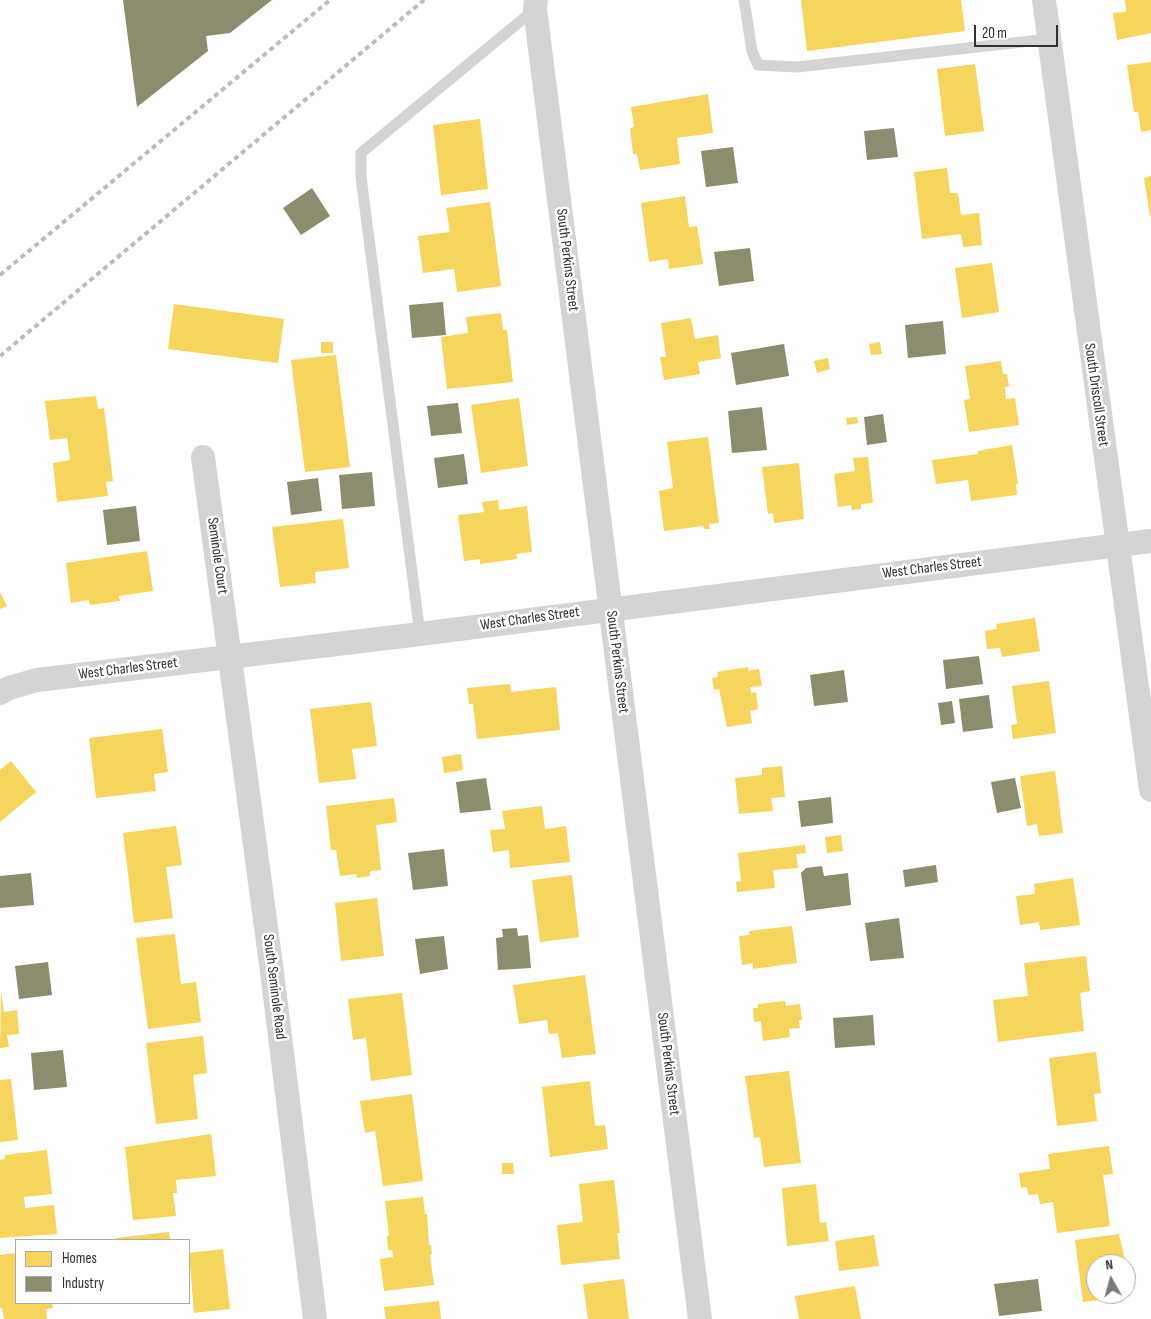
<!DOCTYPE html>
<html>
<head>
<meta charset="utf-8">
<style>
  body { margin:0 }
  #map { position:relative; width:1151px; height:1319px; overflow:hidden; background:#fff; font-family:"Sofia Sans Condensed",sans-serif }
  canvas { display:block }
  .legend { position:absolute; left:15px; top:1239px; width:175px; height:65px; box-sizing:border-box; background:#fff; border:1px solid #acacac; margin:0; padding:6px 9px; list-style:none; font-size:15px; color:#303030 }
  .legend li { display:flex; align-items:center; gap:10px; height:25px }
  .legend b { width:25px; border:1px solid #acacac }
  .north { position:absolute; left:1086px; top:1254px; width:50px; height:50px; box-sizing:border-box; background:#fff; border:1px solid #acacac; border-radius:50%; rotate:353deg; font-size:14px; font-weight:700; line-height:20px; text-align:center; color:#303030 }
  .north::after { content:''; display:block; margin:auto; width:18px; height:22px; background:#787878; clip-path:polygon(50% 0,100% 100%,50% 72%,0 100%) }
  .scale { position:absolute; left:974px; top:25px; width:84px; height:22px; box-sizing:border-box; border:2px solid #303030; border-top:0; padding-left:6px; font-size:15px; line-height:18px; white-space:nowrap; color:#303030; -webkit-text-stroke:4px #fff; paint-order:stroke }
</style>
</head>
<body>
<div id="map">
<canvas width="1151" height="1319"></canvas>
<ul class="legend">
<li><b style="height:14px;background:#f6d55c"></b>Homes</li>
<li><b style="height:14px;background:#8c8c6e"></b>Industry</li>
</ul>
<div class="north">N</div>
<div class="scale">20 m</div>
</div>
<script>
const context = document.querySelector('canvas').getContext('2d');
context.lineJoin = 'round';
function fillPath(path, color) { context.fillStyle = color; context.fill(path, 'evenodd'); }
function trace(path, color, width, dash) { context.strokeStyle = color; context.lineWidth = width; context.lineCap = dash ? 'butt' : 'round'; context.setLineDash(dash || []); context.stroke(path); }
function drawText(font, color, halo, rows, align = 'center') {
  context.font = font + ' "Sofia Sans Condensed",sans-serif'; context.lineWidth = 5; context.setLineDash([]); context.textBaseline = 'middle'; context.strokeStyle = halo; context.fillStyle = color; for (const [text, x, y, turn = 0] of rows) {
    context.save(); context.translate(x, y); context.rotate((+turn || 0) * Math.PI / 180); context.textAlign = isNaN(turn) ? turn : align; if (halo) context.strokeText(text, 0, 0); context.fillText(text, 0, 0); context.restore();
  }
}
fillPath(new Path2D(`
  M801 0H961L965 31 807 51Z
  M1125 0H1151V33L1117 40 1113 13 1126 12Z
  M1151 62V130L1141 132 1138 112H1134L1127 65Z
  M975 64 984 131 945 136 937 69Z
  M708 94 713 133 677 138 680 164 640 170 637 154H633L630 128 634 127 631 107Z
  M480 119 488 189 441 195 433 125Z
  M947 168 950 193H958L961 215 979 213 982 245 963 247 961 234 922 239 914 172Z
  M1151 176V216H1150L1144 178Z
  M685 196 689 227 697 226 703 264 669 269 668 259 649 262 641 203Z
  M490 202 501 286 457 292 454 269 423 273 418 236 450 232 446 208Z
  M992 263 999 312 962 318 955 268Z
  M174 304 284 319 278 363 168 349Z
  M501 313 503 330H507L513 382 447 389 441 337 468 333 466 317Z
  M691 318 695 339 718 335 721 358 698 362 700 374 664 380 660 357H666L661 323Z
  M321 342H333V353H321Z
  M880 342 882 354 871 355 869 344Z
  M336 355 350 467 305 472 291 360Z
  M828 358 830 369 817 373 814 361Z
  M1001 361 1003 374H1007L1009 386 1005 387 1006 399 1015 398 1019 425 969 432 964 400 970 399 965 366Z
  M96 396 98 409 104 408 113 481 106 482 108 496 57 502 53 463 70 460 67 438 50 440 45 401Z
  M519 398 528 466 481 473 471 405Z
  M857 417 858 423 847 425 846 418Z
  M708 437 719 523 709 524 710 529H704L703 526 664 531 659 491 673 488 667 442Z
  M1012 445 1018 484H1016L1017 495 971 501 968 480 936 484 932 460 978 454V451Z
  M868 457 873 503 861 504V509L852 510 851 505 838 507 834 474 855 471 853 458Z
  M799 463 804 519 774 523 773 513 768 514 762 467Z
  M498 500 499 510 527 506 532 552 516 554 517 559 480 564V559L464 561 458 515 484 512 482 502Z
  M343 519 349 568 315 572 316 583 280 587 272 527Z
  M147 551 153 591 119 596 120 601 90 605 89 600 71 603 66 563Z
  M0 592 7 606 0 609Z
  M1035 618 1040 651 1002 657 1000 648 987 649 985 631 997 629 996 624Z
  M748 667V671L759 669 762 686 750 687 751 693 756 692 758 709 750 711 752 723 727 727 719 689 714 690 712 678 718 677 717 672Z
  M1049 681 1056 733 1013 739 1011 725 1017 724 1012 686Z
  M510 684 511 692 556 687 560 730 477 739 473 704H469L467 688Z
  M371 702 377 746 352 749 356 779 319 783 310 709Z
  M162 729 168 772 154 774 156 791 96 798 89 738Z
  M461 754 463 770 444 773 442 757Z
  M11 761 36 792 0 822V770Z
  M782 766 785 797 771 798 773 811 739 814 735 778 762 775V768Z
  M1055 771 1063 833 1039 836 1037 824 1027 826 1020 776Z
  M394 798 397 822 376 825 381 870 370 871V876L357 878 356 874 340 876 336 850H331L326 806Z
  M542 806 545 829 566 826 570 862 510 868 509 850 493 852 490 830 505 829 502 811Z
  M176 826 182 865 166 867 173 918 134 923 123 833Z
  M841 835 843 851 827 853 825 837Z
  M805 845 806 853 796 854 798 868 773 870 775 888 737 892 736 882 741 881 738 853Z
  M572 875 579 937 540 942 532 880Z
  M1073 878 1080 925 1040 930 1039 922 1020 925 1016 896 1035 894 1034 884Z
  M377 898 384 956 341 961 335 903Z
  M792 926 797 963 753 969V963L742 965 739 936 750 935 749 931Z
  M175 934 181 984 196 982 201 1022 148 1029 136 938Z
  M1086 956 1090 991 1080 993 1084 1031 998 1042 993 1000 1028 996 1024 963Z
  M585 975 596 1054 562 1058 558 1033 549 1034 547 1020 519 1024 513 985Z
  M1 992 4 1012 17 1010 19 1034 7 1035 9 1047 0 1048Z
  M402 993 412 1075 371 1081 366 1038 353 1040 348 999Z
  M785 1001 786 1006 800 1004 802 1020H799L800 1028 789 1029 790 1037 763 1041 761 1021 754 1022 753 1008H758V1004Z
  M203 1036 207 1073 193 1075 198 1119 156 1124 146 1043Z
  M1096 1052 1101 1093 1094 1094 1097 1121 1057 1126 1049 1058Z
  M789 1071 801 1163 764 1167 760 1137 754 1138 745 1076Z
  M11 1079 18 1140 0 1142V1080Z
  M590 1081 595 1126 605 1125 608 1149 550 1157 542 1087Z
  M412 1094 423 1181 383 1186 375 1131 365 1133 360 1101Z
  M211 1134 216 1176 176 1180 177 1193H173L176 1216 133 1220 125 1147Z
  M1109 1146 1113 1174 1103 1175 1110 1226 1057 1233 1053 1202 1040 1204 1038 1194 1028 1195 1027 1187 1021 1188 1019 1173 1050 1169 1048 1154Z
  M47 1150 52 1194 24 1197 25 1208 54 1205 57 1234 0 1238V1160L5 1159V1155Z
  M502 1163H513L514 1174H502Z
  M614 1180 620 1233H617L620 1259 561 1265 557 1225 583 1222 579 1184Z
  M816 1184 820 1223 826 1222 829 1241 787 1246 782 1188Z
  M423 1197 425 1214H427L429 1245H431L432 1254 430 1255 434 1285 384 1291 380 1259 393 1257 392 1250H388L387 1236H389L385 1201Z
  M169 1232 170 1240H116V1238Z
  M1119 1234 1126 1264H1096V1294H1126L1127 1275 1130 1296 1083 1302 1075 1240Z
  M874 1235 879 1266 839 1271 835 1241Z
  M223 1249 230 1309 194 1313 189 1253Z
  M16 1253V1303H52L53 1308 46 1309 47 1319H4L2 1308H0V1255Z
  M624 1279 629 1319H588L583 1284Z
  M855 1286 861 1319H799L795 1296Z
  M439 1301 441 1319H386L384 1307Z`), '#f6d55c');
fillPath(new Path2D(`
  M123 0H272L230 33 206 36 208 51 137 107Z
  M894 128 898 157 867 160 864 131Z
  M733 147 738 183 706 187 701 151Z
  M312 188 330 216 301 235 283 208Z
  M750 248 754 281 719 286 714 252Z
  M443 302 446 335 412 338 409 305Z
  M943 321 946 354 908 358 905 325Z
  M784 344 789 376 736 385 731 353Z
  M458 403 462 433 431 436 427 406Z
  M762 407 767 450 732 453 728 411Z
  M883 414 887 442 867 445 864 417Z
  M464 454 468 484 438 488 434 458Z
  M372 472 375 506 342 509 339 475Z
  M318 478 322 511 291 515 287 482Z
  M136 506 140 541 107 545 103 510Z
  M979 656 983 684 946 689 943 660Z
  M844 670 848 702 814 706 810 675Z
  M989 695 993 728 963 732 959 699Z
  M952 701 955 723 941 725 938 703Z
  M486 778 491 810 460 813 456 782Z
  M1015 778 1021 808 997 813 991 782Z
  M831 797 833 823 801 827 798 801Z
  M444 849 448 886 413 890 408 853Z
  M936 865 938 882 905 887 903 870Z
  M822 866 824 876 848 873 851 905 806 911 801 873 806 868Z
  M31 873 34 905 0 908V876Z
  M899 918 904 958 870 961 865 923Z
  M517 928 518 936 528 935 531 968 498 970 496 938 503 937 502 929Z
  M444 936 448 969 420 974 415 939Z
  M48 962 52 995 19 999 15 966Z
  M873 1015 875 1045 835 1048 833 1018Z
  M63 1050 67 1087 34 1090 31 1053Z
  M1038 1279 1042 1311 999 1316 994 1284Z`), '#8c8c6e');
trace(new Path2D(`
  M744 0 752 51 758 65 797 67 1049 39
  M420 634 361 177V153L535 9`), '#d4d4d4', 11);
trace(new Path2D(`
  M536 0 535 9 700 1319
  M1044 0 1151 790
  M203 457 272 972 315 1319
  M0 693 9 688 37 680 420 634 1151 541`), '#d4d4d4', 24);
trace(new Path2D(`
  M0 275 330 0
  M0 356 424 0`), '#bcbcbc', 4, [5, 4]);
drawText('15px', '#303030', '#fff', [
  ["South Perkins Street",567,260,83],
  ["South Driscoll Street",1096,395,82],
  ["Seminole Court",217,556,82],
  ["West Charles Street",932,568,-7],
  ["West Charles Street",530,619,-8],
  ["South Perkins Street",617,662,83],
  ["West Charles Street",128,669,-7],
  ["South Seminole Road",274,987,83],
  ["South Perkins Street",668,1064,83]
]);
</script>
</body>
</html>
